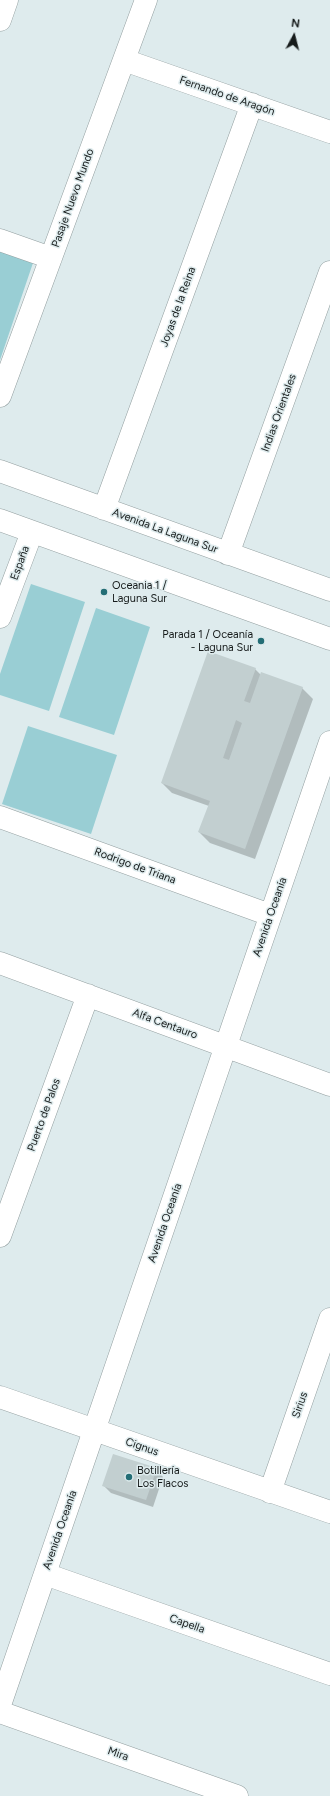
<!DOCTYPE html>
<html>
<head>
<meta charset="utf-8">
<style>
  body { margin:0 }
  #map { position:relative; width:330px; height:1796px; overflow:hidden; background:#deebed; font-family:Figtree,sans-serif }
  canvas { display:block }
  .north { position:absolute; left:274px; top:16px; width:40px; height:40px; -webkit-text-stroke:3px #deebed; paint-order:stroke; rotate:7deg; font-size:11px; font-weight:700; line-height:16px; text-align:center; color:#161b1b }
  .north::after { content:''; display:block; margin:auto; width:14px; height:18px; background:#161b1b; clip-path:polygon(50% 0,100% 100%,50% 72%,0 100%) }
</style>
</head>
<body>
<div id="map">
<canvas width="330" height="1796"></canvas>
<div class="north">N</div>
</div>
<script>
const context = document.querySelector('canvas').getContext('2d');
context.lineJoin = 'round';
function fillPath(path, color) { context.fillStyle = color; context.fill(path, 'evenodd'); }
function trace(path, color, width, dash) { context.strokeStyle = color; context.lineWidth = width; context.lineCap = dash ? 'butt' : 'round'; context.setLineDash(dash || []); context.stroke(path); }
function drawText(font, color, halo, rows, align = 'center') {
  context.font = font + ' Figtree,sans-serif'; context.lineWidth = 3; context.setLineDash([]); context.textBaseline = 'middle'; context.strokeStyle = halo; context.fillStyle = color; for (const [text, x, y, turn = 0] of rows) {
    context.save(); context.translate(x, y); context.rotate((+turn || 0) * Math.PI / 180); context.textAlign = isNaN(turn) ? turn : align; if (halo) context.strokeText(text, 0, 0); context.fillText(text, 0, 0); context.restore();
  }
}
fillPath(new Path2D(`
  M0 249 34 260 0 360Z
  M31 584 85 602 49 711 0 695V674Z
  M96 608 150 627 114 735 59 717Z
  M28 726 117 755 91 834 2 804Z`), '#99ced4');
fillPath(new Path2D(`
  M255 669 261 675 302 688 313 699 255 859 210 843 199 832 209 806 172 793 162 783Z
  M156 1469 163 1477 153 1507 111 1493 104 1486Z`), '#0003');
fillPath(new Path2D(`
  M208 651 256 668 244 701 250 703 261 672 303 687 245 849 198 832 210 801 161 783ZM236 720 242 723 229 760 223 758Z
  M113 1454 157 1468 146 1500 102 1486Z`), '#c2cfd0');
const minor = new Path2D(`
  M0 20 7 0
  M124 60 330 132
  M0 240 51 258
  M0 396 146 0
  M0 471 330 590
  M104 509 252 104
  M0 520 330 639
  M228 554 330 272
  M0 617 32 532
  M0 817 270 915
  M0 963 330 1085
  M0 1236 88 995
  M0 1397 330 1512
  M270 1492 330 1319
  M45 1574 330 1674
  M0 1705 330 742
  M0 1712 237 1796`);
trace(minor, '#939fa0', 23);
trace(minor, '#fff', 22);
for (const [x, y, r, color] of [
  [104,592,4,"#236d75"],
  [261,641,4,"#236d75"],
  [129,1477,4,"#236d75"]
]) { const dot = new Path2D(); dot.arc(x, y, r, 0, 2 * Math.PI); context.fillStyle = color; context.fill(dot); trace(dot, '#deebed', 1.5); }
drawText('11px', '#161b1b', '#deebed', [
  ["Fernando de Aragón",227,96,19],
  ["Pasaje Nuevo Mundo",73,198,-70],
  ["Joyas de la Reina",178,307,-70],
  ["Indias Orientales",279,413,-70],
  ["Avenida La Laguna Sur",165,531,20],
  ["España",20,563,-70],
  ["Rodrigo de Triana",135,866,20],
  ["Avenida Oceanía",270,917,-71],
  ["Alfa Centauro",165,1024,20],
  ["Puerto de Palos",44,1115,-70],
  ["Avenida Oceanía",165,1223,-71],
  ["Sirius",300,1405,-71],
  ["Cignus",142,1447,19],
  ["Avenida Oceanía",60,1530,-71],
  ["Capella",187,1624,19],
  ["Mira",118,1754,19]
]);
drawText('11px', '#161b1b', '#deebed', [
  ["Oceania 1 /",112,586],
  ["Laguna Sur",112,599],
  ["Parada 1 / Oceanía",253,635,"right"],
  ["- Laguna Sur",253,648,"right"],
  ["Botillería",137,1471],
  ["Los Flacos",137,1484]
], 'left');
</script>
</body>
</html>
